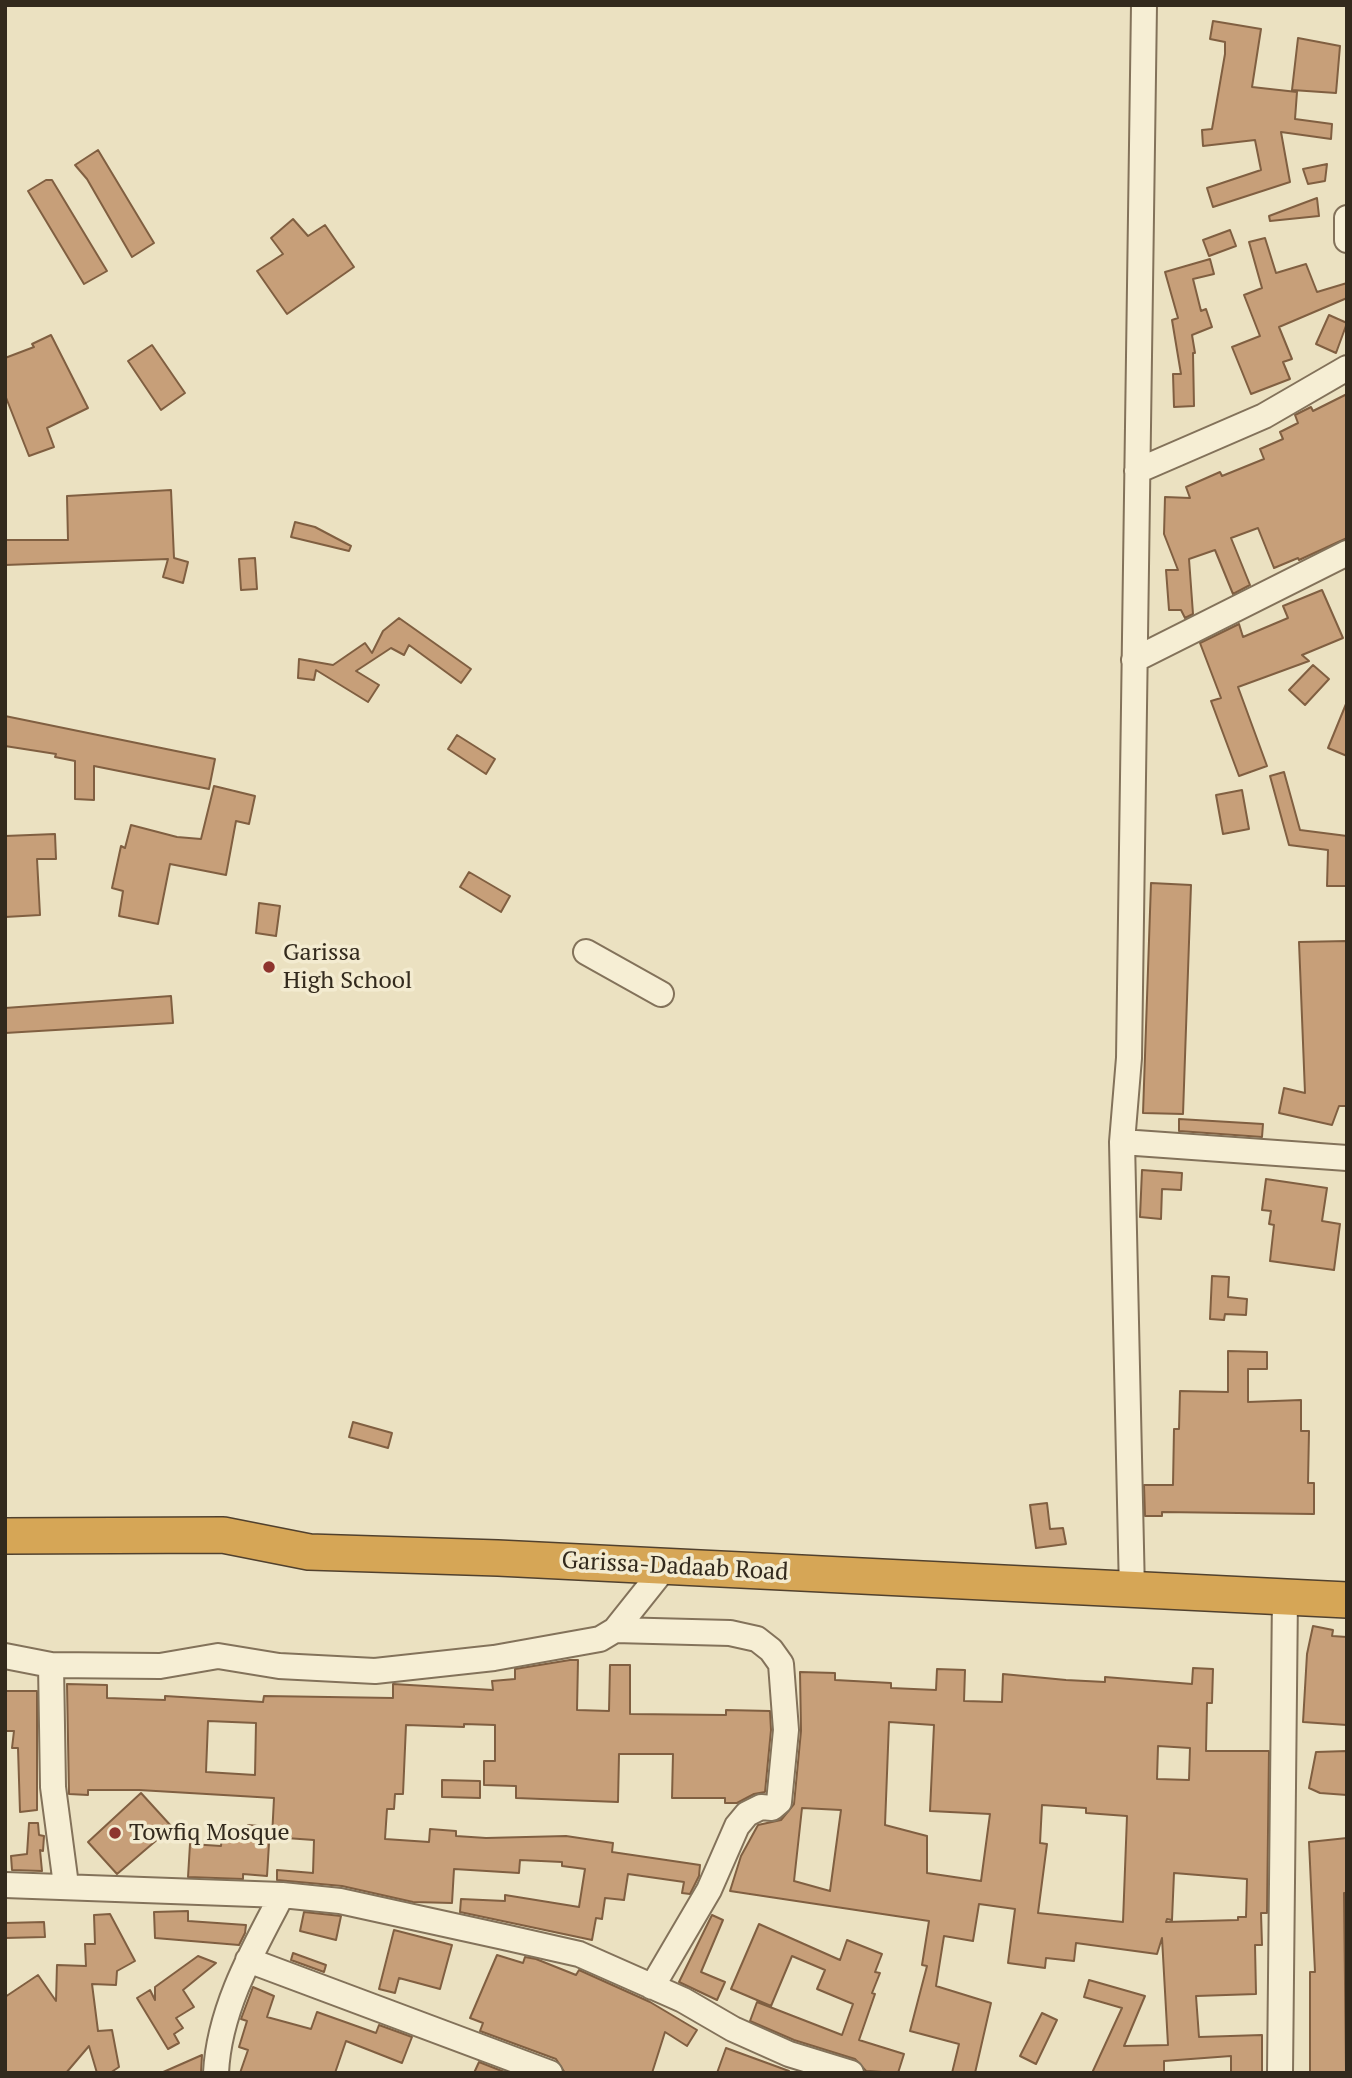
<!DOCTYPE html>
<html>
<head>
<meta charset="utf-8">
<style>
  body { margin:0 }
  #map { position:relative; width:1352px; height:2078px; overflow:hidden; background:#ebe1c1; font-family:"PT Serif",serif }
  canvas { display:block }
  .frame { position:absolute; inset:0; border:7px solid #332a1d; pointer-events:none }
</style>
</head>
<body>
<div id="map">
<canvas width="1352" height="2078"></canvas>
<div class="frame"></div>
</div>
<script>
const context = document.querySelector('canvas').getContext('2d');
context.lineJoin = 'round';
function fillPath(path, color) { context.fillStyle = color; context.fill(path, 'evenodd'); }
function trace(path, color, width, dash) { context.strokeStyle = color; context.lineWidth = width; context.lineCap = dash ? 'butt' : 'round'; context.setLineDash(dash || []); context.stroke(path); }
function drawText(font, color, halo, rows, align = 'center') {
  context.font = font + ' "PT Serif",serif'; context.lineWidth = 7; context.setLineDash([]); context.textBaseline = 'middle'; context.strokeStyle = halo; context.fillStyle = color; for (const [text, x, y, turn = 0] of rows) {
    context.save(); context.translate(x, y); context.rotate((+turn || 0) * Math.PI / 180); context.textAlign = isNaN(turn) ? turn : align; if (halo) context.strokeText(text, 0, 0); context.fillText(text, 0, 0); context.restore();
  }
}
const building = new Path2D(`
  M1213 21 1261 29 1252 87 1297 92 1295 119 1332 124 1331 139 1281 132 1290 182 1213 207 1207 188 1261 170 1255 140 1203 146 1202 130 1212 129 1225 54V42L1210 39Z
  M1298 38 1340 46 1336 93 1292 90Z
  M98 150 154 243 132 257 87 179 75 165Z
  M1327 164 1325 181 1308 184 1303 169Z
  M46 180H52L107 271 84 284 28 191Z
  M1317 198 1319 216 1270 221 1269 216Z
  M293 219 308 236 325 225 354 267 287 314 257 271 283 254 271 238Z
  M1230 230 1236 246 1209 256 1203 240Z
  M1265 238 1276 273 1306 264 1317 292 1347 283V298L1279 327 1292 359 1283 362 1290 379 1251 394 1232 347 1260 336 1244 295 1262 288 1249 242Z
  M1210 259 1214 274 1193 279 1201 311 1206 309 1212 327 1192 335 1195 353H1193L1194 406 1174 407 1173 374H1181L1172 320 1178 318 1165 272Z
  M1329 315 1347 323 1336 353 1316 344Z
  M51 335 88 408 47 428 54 447 29 456 5 395V358L34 347 32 344Z
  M152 345 185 393 161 410 128 361Z
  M1347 394V538L1299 560 1298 558 1274 568 1258 528 1231 538 1250 585 1233 594 1215 550 1189 559 1193 614 1185 618 1181 610H1169L1166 570H1178L1164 534 1165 497 1190 498 1186 487 1220 472 1222 476 1264 459 1260 449 1283 439 1280 432 1298 423 1295 415 1311 407 1313 411Z
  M171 490 174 558 188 562 183 583 163 577 168 559 5 565V540H68L67 496Z
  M295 522 315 527 351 546 349 551 291 537Z
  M255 558 257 589 241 590 239 559Z
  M1322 590 1343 638 1302 655 1309 661 1238 687 1267 766 1239 776 1211 701 1221 698 1200 643 1239 624 1243 637 1288 618 1283 606Z
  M399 618 471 669 461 683 409 645 404 655 391 648 356 671 379 685 368 702 316 670 314 680 298 678 299 659 333 665 365 643 372 653 383 631Z
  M1313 665 1329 679 1305 705 1289 690Z
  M1346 704 1347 705V756L1328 748Z
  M5 716 215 759 209 789 94 766V800L75 799V761L55 757 56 754 5 746Z
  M457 735 495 759 486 774 448 749Z
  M1284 772 1300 830 1347 836V886H1327L1328 850 1289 845 1270 776Z
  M214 786 255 796 249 824 236 821 226 875 170 864 158 924 119 916 123 891 112 888 121 846 125 848 131 825 177 837 201 839Z
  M1242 790 1249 829 1223 834 1216 795Z
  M55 834 56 859H37L40 915 5 917V836Z
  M469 872 510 896 501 912 460 887Z
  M1151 883 1191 885 1183 1114 1143 1113Z
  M259 903 280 906 276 936 256 933Z
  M1347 941V1106H1339L1332 1125 1279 1113 1284 1088 1305 1093 1299 942Z
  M171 996 173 1023 5 1033V1008Z
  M1179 1119 1263 1124 1262 1137 1179 1131Z
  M1142 1170 1182 1173 1181 1190 1162 1189 1161 1219 1140 1217Z
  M1266 1179 1327 1188 1322 1221 1340 1224 1334 1270 1270 1261 1274 1225 1269 1224 1271 1211 1262 1210Z
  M1212 1276 1229 1277 1228 1297 1247 1299 1246 1315 1225 1314 1224 1320 1210 1319Z
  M1228 1351 1267 1352V1369H1248V1402L1301 1400V1431H1309L1308 1483H1314V1514L1162 1512V1516H1145L1144 1485H1173L1174 1429H1179L1180 1391 1228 1392Z
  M353 1422 392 1433 388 1448 349 1437Z
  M1047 1503 1050 1529 1063 1528 1066 1544 1036 1548 1030 1505Z
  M1313 1626 1333 1630 1332 1636 1347 1637V1725L1303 1722 1307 1654Z
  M570 1660H578L577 1710 609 1711 610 1665H630V1714L726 1715V1710L770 1711 771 1730 765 1792 754 1794 737 1803H725V1798H672L673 1754H619L618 1802 516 1798V1786L484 1785V1761H495V1725L464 1724V1727L406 1725 403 1794H395L394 1809H387L385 1839 429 1842 430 1829 456 1831V1836L486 1838 566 1836 613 1843 612 1852 700 1865 699 1876 690 1894 682 1893 684 1882 628 1874 624 1900 605 1898 602 1919 596 1918 592 1940 460 1912 461 1899 505 1901V1895L579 1907 585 1869 562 1866V1862L520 1860 519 1873 454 1869 452 1903 413 1902 342 1886 277 1880V1870L313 1873 314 1840 272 1837 274 1798 139 1790H88V1795L69 1794 67 1684 107 1685V1698L165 1700V1696L263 1702 264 1696 393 1698V1684L493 1690 492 1681 515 1679V1669ZM208 1721 256 1723 255 1775 206 1772Z
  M1193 1668 1213 1669 1212 1703H1207L1206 1751H1269L1267 1913H1261L1262 1945H1255L1256 1994 1196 1996 1199 2037 1262 2035V2073H1231V2056L1164 2061V2073H1092L1122 2008 1084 1997 1089 1980 1145 1996 1124 2046 1168 2045 1162 1938 1157 1954 1076 1943 1074 1961 1046 1958 1045 1968 1008 1963 1015 1909 979 1904 973 1941 944 1936 936 1986 991 2003 975 2073H952L959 2044 910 2031 927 1966 922 1965 929 1921 730 1891 741 1856 758 1825 781 1820 794 1804 801 1731 800 1672 835 1673V1680L891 1683V1688L936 1690 937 1669 965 1670 964 1701 1002 1702 1003 1674 1066 1680 1105 1682V1677L1192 1684ZM889 1722 934 1725 930 1811 990 1814 981 1881 927 1873V1836L885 1825ZM1158 1746 1190 1748 1189 1780 1157 1779ZM1042 1805 1086 1808V1813L1127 1816 1123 1922 1038 1913 1047 1844 1040 1843ZM802 1808 841 1810 830 1891 794 1881ZM1174 1873 1247 1879 1246 1917H1238V1920L1166 1922 1167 1919 1172 1920Z
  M5 1691H37V1810L20 1812 18 1748H12L14 1731H5Z
  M1347 1751V1795L1320 1793 1309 1788 1316 1752Z
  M442 1780 480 1781V1798L442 1797Z
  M141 1793 172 1827 117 1874 88 1842Z
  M29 1823H38L39 1835 44 1836 43 1851 40 1850 42 1871 12 1870 11 1856 27 1854Z
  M248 1825 270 1827 267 1876 243 1874V1879L188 1877 190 1844 221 1846 222 1836 247 1838Z
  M1347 1838V1893H1344L1346 2073H1310V1972H1315L1309 1842Z
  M188 1911V1921L246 1925 245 1933 239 1945 155 1938 154 1912Z
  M304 1912 341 1916 336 1940 300 1931Z
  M110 1914 135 1961 117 1971 116 1985 92 1984 98 2031 112 2030 119 2067 110 2073H97L89 2046 66 2073H5V1997L38 1975 56 2001 57 1965 86 1966 85 1944H95L94 1915Z
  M712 1915 723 1920 701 1972 725 1982 717 2000 679 1982Z
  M44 1922 45 1937 5 1938V1923Z
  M759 1924 840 1960 847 1940 882 1954 875 1972 880 1973 872 1993 875 1994 859 2040 904 2054 898 2073 866 2071 855 2059 794 2040 750 2021 757 2002 842 2035 853 2004 817 1989 825 1970 792 1956 771 2006 731 1989Z
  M394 1930 452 1945 440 1989 399 1978 395 1993 379 1989Z
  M293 1953 326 1965 324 1972 291 1960Z
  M497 1955 523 1963 525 1957 536 1959 576 1975 579 1970 650 2002 697 2030 687 2046 665 2032 652 2073H565L556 2059 480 2031 483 2023 470 2018Z
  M198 1956 216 1963 183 1990 194 2007 176 2018 183 2028 174 2034 179 2043 168 2049 137 1998 150 1990 155 2000V1987Z
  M253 1987 274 1996 267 2017 311 2029 317 2012 376 2033 379 2025 412 2037 402 2063 346 2041 335 2073H240L248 2050 239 2047 247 2021 241 2019Z
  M1042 2013 1057 2020 1036 2064 1020 2056Z
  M726 2048 789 2071 788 2073H717Z
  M202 2055 201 2073H161Z
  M479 2062 507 2073H474Z`);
fillPath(building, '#c79f79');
trace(building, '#805f41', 2);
const minor = new Path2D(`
  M1347 218V240
  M1137 471 1264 416 1347 368
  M1134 660 1347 553
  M586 952 661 994
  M1122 1142 1347 1158
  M1132 1592 1122 1142 1129 1058 1144 5
  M615 1630 730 1633 757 1639 771 1650 781 1664 786 1730 779 1802 772 1808 761 1807 747 1814 737 1826 709 1890 652 1987
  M5 1656 51 1665 160 1666 218 1656 279 1666 375 1671 494 1658 600 1639 615 1630 666 1566
  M51 1665 53 1787 66 1885
  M5 1885 282 1895 340 1901 504 1937 579 1954 683 2000 733 2029 789 2054 851 2073
  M248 1960 550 2073
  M216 2073C219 2009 253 1950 282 1895
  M1280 2073 1285 1595`);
const highway = new Path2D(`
  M5 1536 223 1535 309 1552 498 1558 1347 1600`);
trace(minor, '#83725a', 28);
trace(highway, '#51412e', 38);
trace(minor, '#f6eed4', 24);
trace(highway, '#d6a656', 35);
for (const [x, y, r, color] of [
  [269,967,7,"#8e342e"],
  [115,1833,7,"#8e342e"]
]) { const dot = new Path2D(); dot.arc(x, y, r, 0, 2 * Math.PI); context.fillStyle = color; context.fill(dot); trace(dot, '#f3ebd0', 2.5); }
drawText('24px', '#332a1d', '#f3ebd0', [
  ["Garissa",283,953],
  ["High School",283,981],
  ["Towfiq Mosque",129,1833]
], 'left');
drawText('24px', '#332a1d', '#f3ebd0', [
  ["Garissa-Dadaab Road",675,1567,3]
]);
</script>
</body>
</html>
